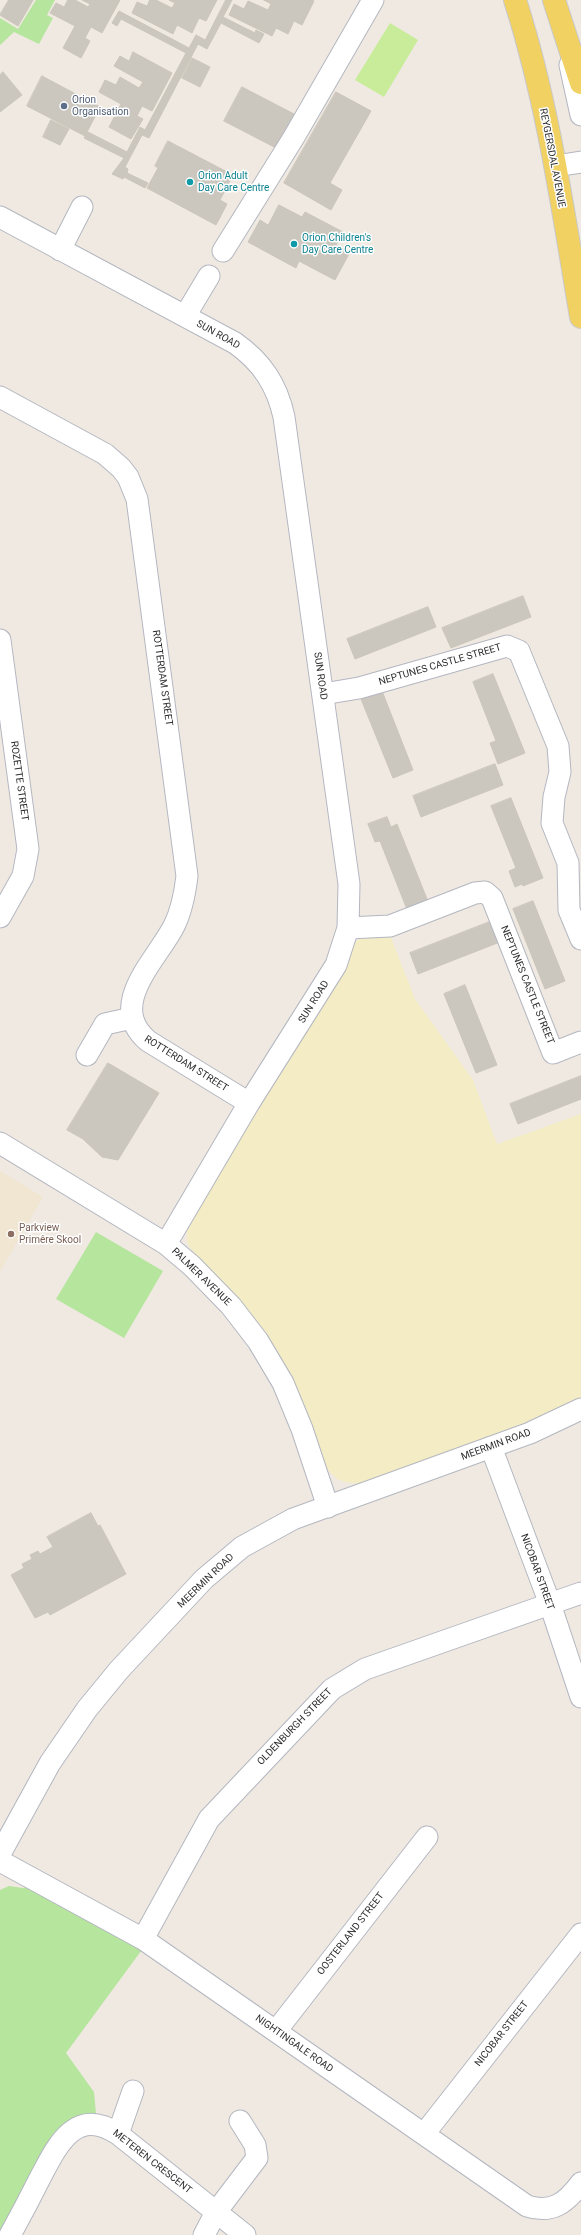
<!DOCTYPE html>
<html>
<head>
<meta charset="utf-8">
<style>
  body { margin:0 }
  canvas { display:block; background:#efe9e1 }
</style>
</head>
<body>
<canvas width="581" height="2235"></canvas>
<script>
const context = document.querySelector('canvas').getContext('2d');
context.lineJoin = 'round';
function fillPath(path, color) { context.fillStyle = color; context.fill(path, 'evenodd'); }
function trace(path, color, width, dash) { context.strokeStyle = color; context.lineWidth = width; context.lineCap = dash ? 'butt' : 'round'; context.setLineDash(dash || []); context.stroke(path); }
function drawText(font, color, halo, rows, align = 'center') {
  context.font = font + ' Roboto,sans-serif'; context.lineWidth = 3; context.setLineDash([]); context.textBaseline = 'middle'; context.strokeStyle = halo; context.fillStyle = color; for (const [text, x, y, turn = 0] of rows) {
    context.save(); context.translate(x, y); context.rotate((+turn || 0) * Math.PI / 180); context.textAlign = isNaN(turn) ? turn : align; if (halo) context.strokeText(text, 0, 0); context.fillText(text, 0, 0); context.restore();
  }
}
fillPath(new Path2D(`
  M0 1171 43 1197 0 1272Z`), '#f0e6d1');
fillPath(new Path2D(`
  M36 0H55L47 15 53 18 39 44 14 32 0 45V18L18 29Z
  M96 1232 163 1271 124 1338 56 1299Z
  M9 1886 23 1888 28 1886 144 1947 66 2053 94 2092 96 2114 87 2115 69 2120 54 2133 0 2235V1890Z`), '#b6e59e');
fillPath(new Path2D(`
  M390 935 415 999 473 1080 497 1144 581 1114V1398L553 1412 361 1484 345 1482 337 1479 327 1469 304 1406 292 1379 238 1299 190 1248 187 1241V1226L353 944 362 937Z`), '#f3ecc5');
fillPath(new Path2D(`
  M390 23 418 40 384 97 355 80Z`), '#c9ec9a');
const building = new Path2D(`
  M9 0H33L18 26 0 15Z
  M68 0H75L88 7 90 4 82 0H120L102 33 91 27 85 38 90 41 81 58 63 48 75 26 50 13 56 3 64 7Z
  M150 0H156L172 8 175 3 169 0H217L206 21 199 18 192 33 177 25 173 34 132 13 137 2 147 6Z
  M226 0H232L223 17 255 33 256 30 264 34 259 43 221 23 207 49 198 44 149 138 142 135 125 167 128 169 127 173 148 183 145 188 124 177 123 179 112 174 124 158 84 138 88 132 127 152 140 127 145 130 186 53 121 19 117 26 112 23 119 11 189 48 196 35 205 40Z
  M264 0H312L314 1 302 25 294 21 288 34 276 28 272 36 229 15 234 4 244 9 248 1 268 10 271 4Z
  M133 52 172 73 152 111 142 106 137 116 143 119 131 139 109 127 121 104 99 92 105 80 116 85 120 77 139 88 143 82 114 66 120 56 129 61Z
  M192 58 210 67 200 87 182 78Z
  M3 72 22 95 0 112V75Z
  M42 76 100 107 85 136 27 106Z
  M242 87 296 115 278 149 224 121Z
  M336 92 371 111 330 183 342 190 331 210 284 183Z
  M51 120 69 129 60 145 43 137Z
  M168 141 233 175 220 200 227 204 216 225 147 188 158 168 155 166Z
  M279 205 302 217 305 212 343 232 336 245 350 252 335 280 299 261 296 268 248 242 260 220 268 225Z
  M523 596 531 617 451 648 442 628Z
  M428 607 436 627 355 659 347 639Z
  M493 674 525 753 498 764 490 743 496 741 473 682Z
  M382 691 413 770 393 778 361 699Z
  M495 764 503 785 421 817 413 796Z
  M511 798 543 878 523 886 522 884 515 887 509 871 516 868 491 806Z
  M387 817 391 827 397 824 429 904 408 912 380 841 375 842 368 824Z
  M533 901 565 981 545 989 513 909Z
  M492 921 500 942 418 974 410 953Z
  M465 985 497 1065 476 1073 444 994Z
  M108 1063 159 1093 118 1160 102 1157 83 1139 67 1130Z
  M581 1076V1099L518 1124 510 1104Z
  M91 1513 98 1526 100 1525 126 1574 50 1615 48 1612 35 1618 11 1575 24 1568 22 1564 32 1559 30 1555 38 1551 40 1554 53 1547 47 1537Z`);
fillPath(building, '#cbc7bf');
trace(building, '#cbc5ba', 1);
const minor = new Path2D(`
  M570 65 581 115
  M562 165 581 162
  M0 217 235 343C262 362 277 385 284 417L349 884 348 928 336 965 249 1103 166 1244
  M60 250 82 207
  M223 251 294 137 373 0
  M185 316 209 276
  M0 397 105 454 121 468 128 477 137 499 187 876C185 893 182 910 174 926 156 961 106 1005 148 1041L249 1103
  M0 640 28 849 23 876 0 917
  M323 694 359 688 507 646 519 651 558 746 560 772 554 797 552 823 568 863 569 910 581 939
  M348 928 390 926 475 893 485 892 492 898 553 1053 581 1042
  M87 1055 105 1024 132 1018
  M0 1143 166 1244 192 1266 231 1306 258 1341 283 1383 302 1429 328 1507
  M491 1447 550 1604 581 1697
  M0 1854 50 1763 87 1709 119 1670 204 1579 242 1547 293 1519 530 1433 581 1409
  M0 1861 143 1939 527 2206C552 2214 566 2203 581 2183
  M143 1939 209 1819 332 1689 365 1669 581 1593
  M276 2031 427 1837
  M118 2134 133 2091
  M424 2134 581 1934
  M10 2235C20 2217 30 2198 39 2180 56 2148 74 2105 118 2134L245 2235
  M204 2235 216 2212 257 2158 255 2145 240 2121`);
const major = new Path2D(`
  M515 0C548 103 563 211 581 317
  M554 0 581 83`);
trace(minor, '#b4b7c1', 23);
trace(major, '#c9c9c9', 24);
trace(minor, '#fff', 21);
trace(major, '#f2d163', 22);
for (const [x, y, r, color] of [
  [64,106,4,"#5c6f8a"],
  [190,182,4,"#0f9aa8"],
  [294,244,4,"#0f9aa8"],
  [11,1234,4,"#8d6e63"]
]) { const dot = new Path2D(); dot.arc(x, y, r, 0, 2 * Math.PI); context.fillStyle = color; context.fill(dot); trace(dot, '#fff', 1.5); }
drawText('10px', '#4e5e75', '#fff', [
  ["Orion",72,100],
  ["Organisation",72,112]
], 'left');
drawText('10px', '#2e2e2e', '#fff', [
  ["REYGERSDAL AVENUE",552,158,79],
  ["SUN ROAD",218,335,29],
  ["NEPTUNES CASTLE STREET",440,665,-16],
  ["SUN ROAD",320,676,82],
  ["ROTTERDAM STREET",162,678,82],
  ["ROZETTE STREET",19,781,82],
  ["NEPTUNES CASTLE STREET",527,985,68],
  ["SUN ROAD",314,1002,-58],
  ["ROTTERDAM STREET",186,1064,32],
  ["PALMER AVENUE",201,1277,44],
  ["MEERMIN ROAD",496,1445,-20],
  ["NICOBAR STREET",537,1572,70],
  ["MEERMIN ROAD",206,1581,-44],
  ["OLDENBURGH STREET",295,1727,-46],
  ["OOSTERLAND STREET",351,1934,-52],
  ["NICOBAR STREET",502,2034,-52],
  ["NIGHTINGALE ROAD",294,2044,35],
  ["METEREN CRESCENT",152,2162,38]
]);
drawText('10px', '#0d838f', '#fff', [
  ["Orion Adult",198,176],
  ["Day Care Centre",198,188],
  ["Orion Children's",302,238],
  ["Day Care Centre",302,250]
], 'left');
drawText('10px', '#785e54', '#fff', [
  ["Parkview",19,1228],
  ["Primêre Skool",19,1240]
], 'left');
</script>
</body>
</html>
